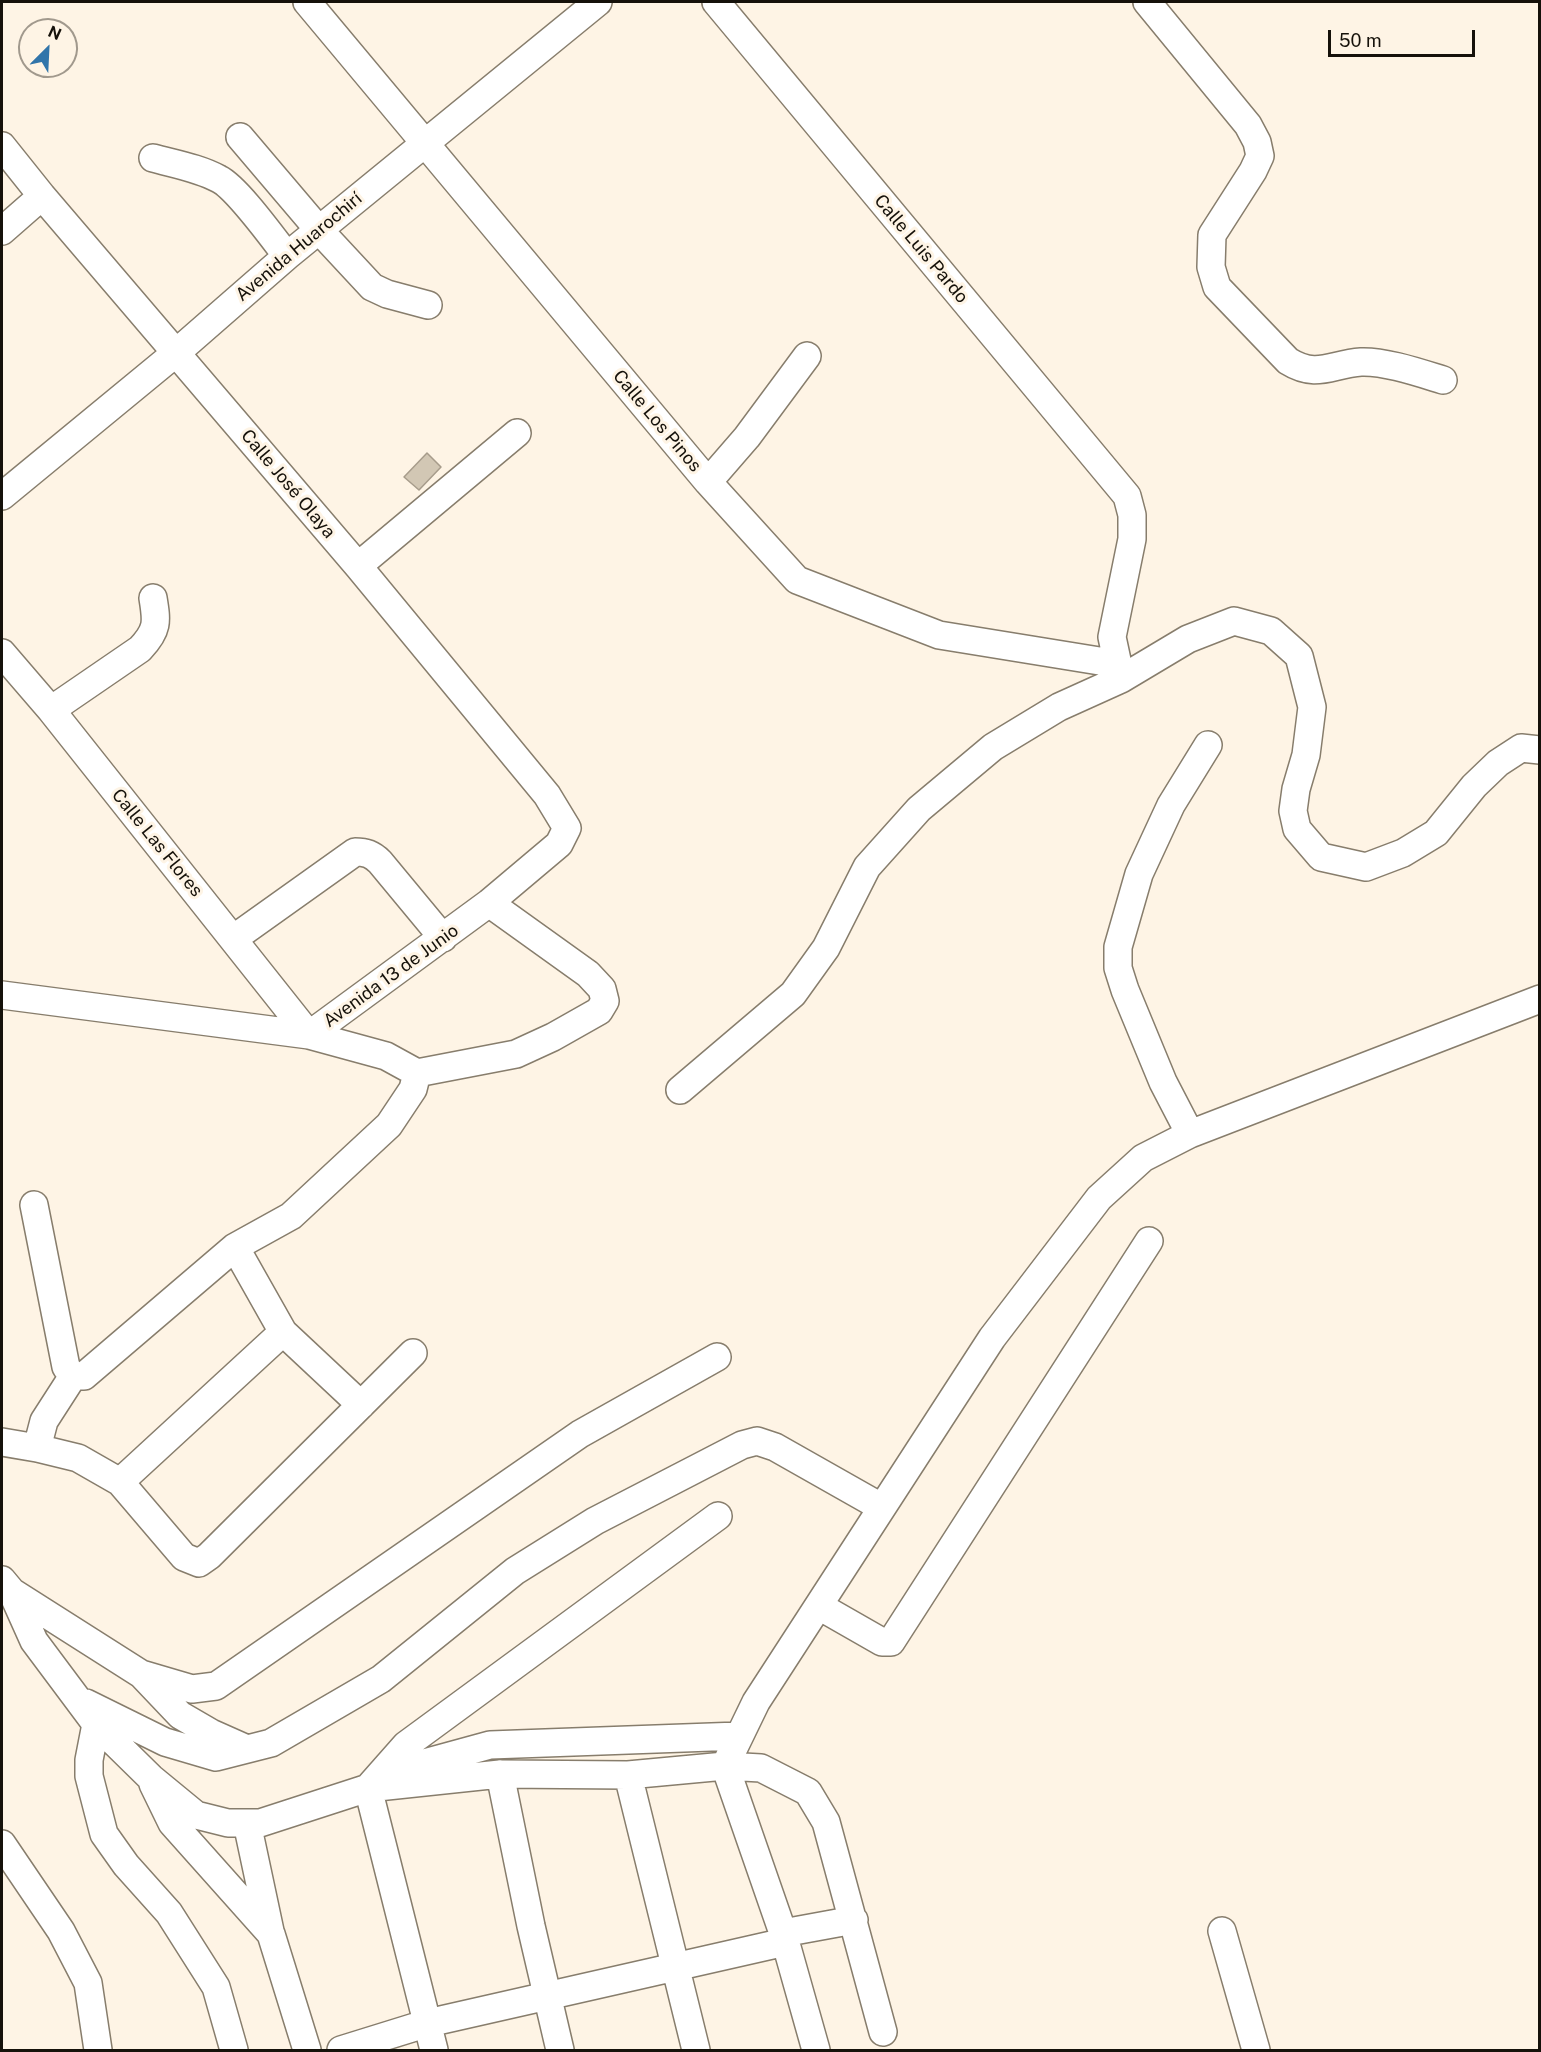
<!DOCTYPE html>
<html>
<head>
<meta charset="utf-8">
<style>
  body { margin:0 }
  #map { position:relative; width:1541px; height:2052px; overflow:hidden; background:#fef4e5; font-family:"Public Sans",sans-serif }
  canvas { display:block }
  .frame { position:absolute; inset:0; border:3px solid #15110a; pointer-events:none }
  .north { position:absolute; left:18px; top:18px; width:60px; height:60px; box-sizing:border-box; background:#fef4e5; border:2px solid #a1998d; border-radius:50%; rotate:24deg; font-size:16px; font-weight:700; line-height:24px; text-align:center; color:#15110a }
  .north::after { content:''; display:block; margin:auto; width:21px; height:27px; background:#3175aa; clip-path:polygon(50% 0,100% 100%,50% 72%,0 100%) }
  .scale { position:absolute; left:1328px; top:30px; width:147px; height:27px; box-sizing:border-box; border:3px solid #15110a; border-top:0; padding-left:8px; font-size:18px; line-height:21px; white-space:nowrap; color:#15110a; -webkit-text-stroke:4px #fef4e5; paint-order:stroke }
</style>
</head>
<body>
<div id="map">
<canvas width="1541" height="2052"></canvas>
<div class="frame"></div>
<div class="north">N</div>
<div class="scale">50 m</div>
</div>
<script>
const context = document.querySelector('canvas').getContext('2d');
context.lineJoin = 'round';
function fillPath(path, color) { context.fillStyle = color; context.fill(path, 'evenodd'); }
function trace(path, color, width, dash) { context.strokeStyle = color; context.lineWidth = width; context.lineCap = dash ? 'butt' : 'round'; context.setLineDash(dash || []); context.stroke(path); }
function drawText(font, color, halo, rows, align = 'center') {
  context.font = font + ' "Public Sans",sans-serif'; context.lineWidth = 6; context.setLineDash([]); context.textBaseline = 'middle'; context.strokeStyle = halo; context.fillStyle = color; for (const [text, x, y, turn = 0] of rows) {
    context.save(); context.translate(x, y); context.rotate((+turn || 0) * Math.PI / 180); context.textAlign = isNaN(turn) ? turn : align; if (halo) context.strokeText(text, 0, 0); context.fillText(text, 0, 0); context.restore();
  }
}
const building = new Path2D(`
  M427 453 441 467 419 490 404 477Z`);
fillPath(building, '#d2c7b4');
trace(building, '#a79c8b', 1.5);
const minor = new Path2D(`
  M307 2 708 482 797 580 939 635 1118 664
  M716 2 1127 496 1132 515V539L1112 637 1121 679 1188 639 1234 621 1271 631 1299 656 1312 707 1306 755 1296 789 1293 811 1297 829 1321 857 1366 867 1403 853 1436 833 1474 786 1498 763 1521 748 1540 750
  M1147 2 1248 125 1257 142 1260 156 1253 171 1212 235 1211 267 1217 287 1288 361C1317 379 1331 364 1361 362 1385 361 1420 373 1443 380
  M240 137 319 230 372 287 387 294 428 305
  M2 146 42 196 358 566 547 795 567 828 559 844 489 903 309 1035 2 995
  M153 158C175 164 199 168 219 179 237 188 273 238 287 256
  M2 231 42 196
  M708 482 747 437 807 356
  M2 496 177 352 287 256 598 2
  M358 566 517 433
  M2 653 51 710 309 1035 386 1056 417 1073 413 1089 389 1125 291 1216 235 1247 84 1376H73L66 1367 34 1205
  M51 710 140 649C158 630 157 622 153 598
  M233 939 355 852C366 852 372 854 380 862L443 938
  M417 1073 516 1054 553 1037 599 1011 605 1001 602 989 588 974 489 903
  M680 1090 793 994 826 948 867 867 919 809 993 747 1059 707 1121 679
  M1190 1134 1163 1082 1125 990 1118 968V947L1139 874 1171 805 1208 745
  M235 1247 283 1332 361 1405
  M2 1442 37 1448 78 1458 120 1482 184 1557 199 1563 209 1556 413 1353
  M37 1448 44 1421 73 1376
  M120 1482 283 1332
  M2 1580 12 1592 34 1641 96 1724 151 1778 196 1815 228 1823H260L368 1788 500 1774 628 1775 725 1766 761 1768 808 1792 826 1822 883 2032
  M12 1592 141 1674 192 1689 216 1686 580 1434 717 1357
  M819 1606 882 1642H891L1149 1241
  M142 1675 180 1715 211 1733 247 1749
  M86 1703 165 1742 216 1757 271 1743 381 1679 515 1571 595 1521 742 1445 757 1441 775 1447 881 1507
  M96 1724 89 1760V1776L104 1834 126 1865 169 1913 216 1987 234 2050
  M500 1774 531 1926 560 2050
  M393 1775 406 1768 490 1745 739 1736
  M628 1775 696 2050
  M153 1784 172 1823 271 1934 307 2050
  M368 1788 406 1745 718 1516
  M368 1788 434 2050
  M247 1823 270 1931
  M2 1844 61 1931 88 1983 98 2050
  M1222 1931 1256 2050
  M783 1933 854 1920
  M341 2050 428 2023 785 1942
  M816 2050 783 1933 725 1766 756 1702 992 1338 1099 1198 1143 1158 1190 1134 1540 999`);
trace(minor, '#877d6c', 30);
trace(minor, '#fff', 27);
drawText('18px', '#15110a', '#fef4e5', [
  ["Avenida Huarochirí",299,247,-40],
  ["Calle Luis Pardo",921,249,50],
  ["Calle Los Pinos",657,421,50],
  ["Calle José Olaya",288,484,50],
  ["Calle Las Flores",157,843,51],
  ["Avenida 13 de Junio",391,976,-36]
]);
</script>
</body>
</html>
